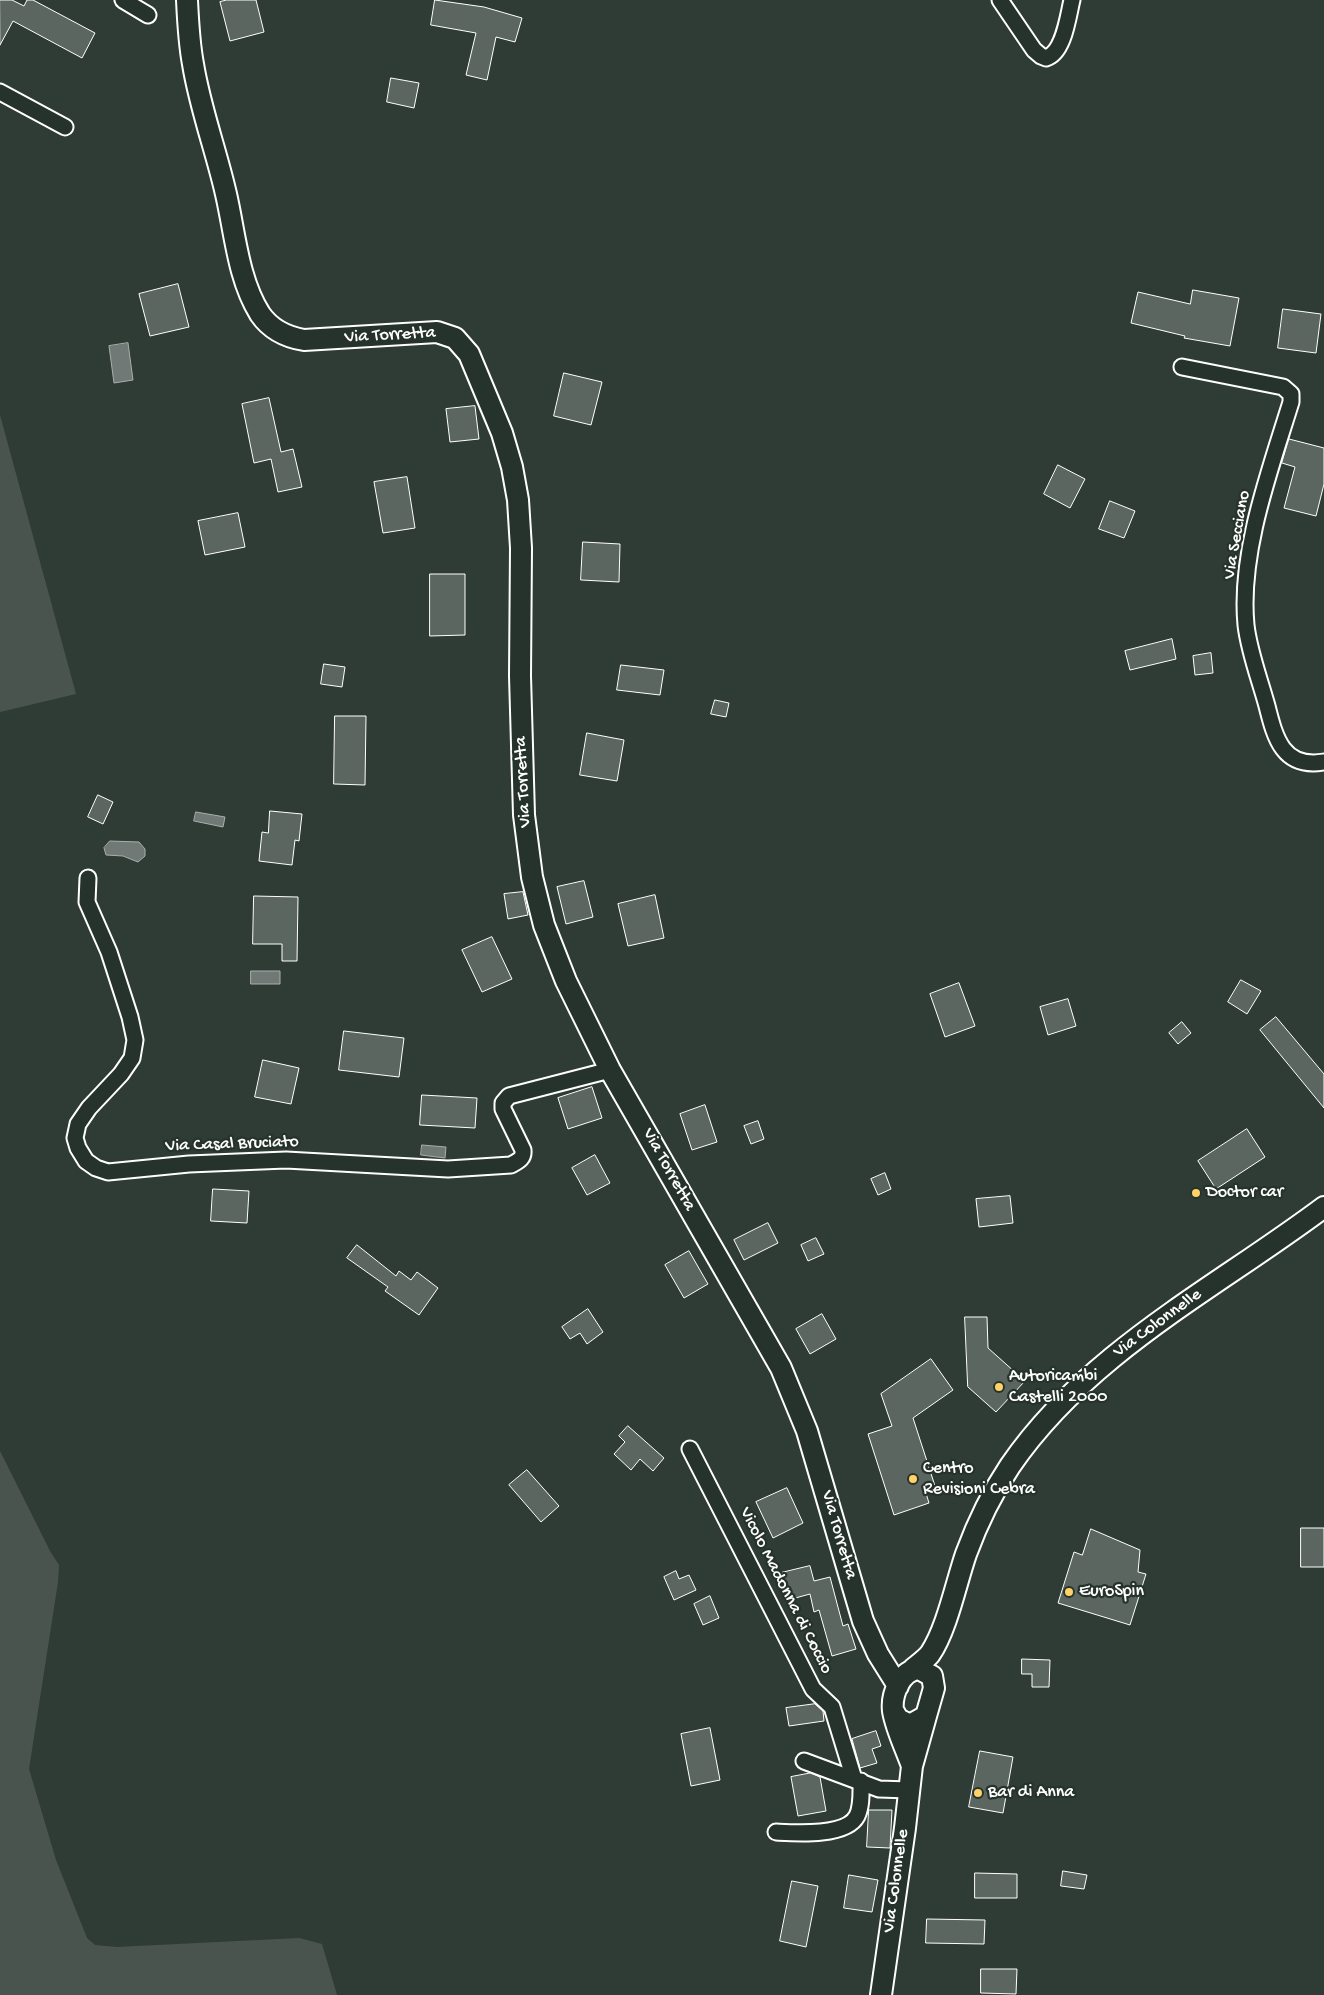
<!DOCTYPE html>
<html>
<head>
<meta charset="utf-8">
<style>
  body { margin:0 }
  canvas { display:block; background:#2f3b35 }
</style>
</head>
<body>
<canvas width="1324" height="1995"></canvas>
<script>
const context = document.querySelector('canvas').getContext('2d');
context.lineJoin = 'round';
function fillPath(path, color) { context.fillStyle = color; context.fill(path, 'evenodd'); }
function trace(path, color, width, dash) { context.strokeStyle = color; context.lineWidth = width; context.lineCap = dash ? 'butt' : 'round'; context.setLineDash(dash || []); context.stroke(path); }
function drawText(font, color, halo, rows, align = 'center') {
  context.font = font + ' "Gochi Hand",sans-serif'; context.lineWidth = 4.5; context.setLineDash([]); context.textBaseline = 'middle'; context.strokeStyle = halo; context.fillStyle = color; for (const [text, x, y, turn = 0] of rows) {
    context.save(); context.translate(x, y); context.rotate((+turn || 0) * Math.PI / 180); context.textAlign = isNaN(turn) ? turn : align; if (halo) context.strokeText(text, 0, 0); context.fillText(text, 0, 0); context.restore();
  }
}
fillPath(new Path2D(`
  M0 415 76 694 0 712Z
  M0 1451 50 1551 59 1565 58 1582 29 1769 56 1860 87 1938 95 1945 117 1947 299 1938 322 1944 337 1995H0Z`), '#4a544f');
const water = new Path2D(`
  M128 343 133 380 114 383 109 346Z
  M196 812 225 817 223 827 194 821Z
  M110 841 139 842 145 849V856L138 862 123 856 106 855 104 848Z
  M251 971H280V984H251Z
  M422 1145 446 1147 445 1158 421 1155Z`);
fillPath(water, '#707975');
trace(water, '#a9afac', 1);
const building = new Path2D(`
  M0 0H12L24 6 27 0H33L95 33 82 58 13 21 0 45Z
  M227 0H256L264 32 230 41 220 2Z
  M435 0 484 7 522 18 515 42 496 37 487 80 466 75 476 33 431 25Z
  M391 78 419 83 414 108 387 102Z
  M178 284 189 327 150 336 139 294Z
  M1193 290 1239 298 1230 346 1184 338 1185 336 1131 323 1138 292 1190 304Z
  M1283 309 1321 314 1316 353 1278 348Z
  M564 373 602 382 591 425 554 416Z
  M269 398 281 452 293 449 302 487 278 492 271 459 254 463 242 404Z
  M475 406 479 439 450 442 446 409Z
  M1289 439 1324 448V484L1316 516 1284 508 1295 467 1282 463Z
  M1058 465 1085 479 1070 508 1044 494Z
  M407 477 415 528 383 533 374 482Z
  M1110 501 1135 511 1124 538 1099 529Z
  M238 513 245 547 205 555 198 521Z
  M583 542 620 544 619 582 581 580Z
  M430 574H465V635L430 636Z
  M1172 639 1176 659 1130 670 1125 651Z
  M1211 653 1213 673 1195 675 1193 656Z
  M324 664 345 667 342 687 321 684Z
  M621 665 664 670 660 695 617 690Z
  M715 700 729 703 726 717 711 714Z
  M335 716H366L365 785 334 784Z
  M587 733 624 740 617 781 580 775Z
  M98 795 113 802 103 824 88 817Z
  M270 811 302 814 299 841 295 840 292 865 259 861 262 832 268 833Z
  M584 881 593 917 566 924 557 887Z
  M523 892 528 915 508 919 504 894Z
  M655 895 664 938 628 946 618 904Z
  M254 896 298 897 297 961H282V944H253Z
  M492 937 512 979 482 992 462 950Z
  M1241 980 1261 991 1247 1014 1228 1002Z
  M959 983 975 1026 945 1037 930 994Z
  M1068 999 1076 1026 1048 1035 1040 1007Z
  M1276 1017 1324 1074V1108L1260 1030Z
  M1182 1022 1191 1033 1178 1044 1169 1033Z
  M344 1031 404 1038 399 1077 339 1070Z
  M263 1060 299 1068 291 1104 255 1097Z
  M592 1087 602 1118 568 1129 558 1098Z
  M422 1095 477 1098 475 1128 420 1125Z
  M705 1105 717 1142 692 1150 680 1114Z
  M758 1121 764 1139 751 1144 744 1126Z
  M1247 1129 1265 1157 1216 1189 1198 1161Z
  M595 1155 610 1183 587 1195 572 1168Z
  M885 1173 891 1189 878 1195 871 1179Z
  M213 1189 249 1191 247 1223 211 1221Z
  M1010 1196 1013 1223 979 1227 976 1199Z
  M768 1223 778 1243 744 1260 734 1240Z
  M816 1238 824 1254 808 1261 801 1245Z
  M357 1245 396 1276 399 1271 411 1280 417 1272 438 1288 419 1315 385 1291 388 1287 347 1258Z
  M689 1251 708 1284 684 1298 665 1265Z
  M588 1309 603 1332 587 1344 580 1333 570 1339 562 1327Z
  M822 1314 836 1339 810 1354 796 1329Z
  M965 1317H987L988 1348 1025 1381 996 1412 968 1387Z
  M931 1359 953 1390 913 1418 935 1486 925 1490 929 1503 894 1515 868 1434 892 1426 881 1394Z
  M628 1426 664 1458 653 1471 640 1459 631 1470 614 1454 625 1442 619 1436Z
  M527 1470 559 1506 541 1522 509 1485Z
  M787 1488 803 1523 773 1538 756 1502Z
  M1301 1528H1324V1567H1301Z
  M1091 1529 1140 1550 1138 1572 1146 1574 1130 1625 1058 1603 1074 1552 1082 1555Z
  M810 1566 814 1581 830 1577 843 1626 848 1624 856 1649 832 1656 819 1610 814 1612 810 1594 788 1600 781 1573Z
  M676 1571 679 1579 689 1575 696 1590 674 1600 664 1577Z
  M710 1596 719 1618 703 1625 694 1604Z
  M1022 1659 1050 1660 1049 1687H1032V1674H1022Z
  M815 1704 823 1711 824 1721 789 1726 786 1708Z
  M710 1728 720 1780 691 1786 681 1734Z
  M876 1731 881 1746 872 1749 877 1763 860 1768 852 1739Z
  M980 1751 1013 1757 1003 1813 969 1807Z
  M811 1773 820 1777 826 1811 798 1816 791 1777Z
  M869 1810H892L890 1848 867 1847Z
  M1063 1871 1087 1875 1084 1889 1061 1886Z
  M975 1873 1017 1874V1898H975Z
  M849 1875 878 1880 872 1912 844 1908Z
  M792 1881 818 1886 806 1947 780 1941Z
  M927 1919 985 1920 984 1944 926 1943Z
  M981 1969H1017L1016 1994 981 1993Z`);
fillPath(building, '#5b6661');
trace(building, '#fff', 1);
const street = new Path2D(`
  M123 0 148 15
  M1000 0 1034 50 1041 56 1046 58C1064 53 1068 16 1072 0
  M0 92 65 127
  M1182 367 1283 387 1291 394V402C1270 470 1239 553 1246 625 1249 652 1260 680 1267 706 1275 738 1283 769 1324 762
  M88 878 87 902 109 952 130 1017 135 1040 132 1058 121 1074 89 1108 78 1124 75 1138 78 1148 86 1161 96 1168 108 1172 189 1164 286 1160 448 1169 511 1165C518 1161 524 1159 523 1150L503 1109V1103L509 1096 610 1070
  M690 1449 813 1689 832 1707 854 1779
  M804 1761 879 1789 909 1790
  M776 1832C795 1833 846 1837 857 1816 862 1806 861 1792 861 1781`);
const secondary = new Path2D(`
  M187 0C188 21 189 43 193 64 200 108 216 150 226 194 235 233 238 279 260 314 271 330 286 337 304 340L437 332 455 338 469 354 502 433 512 467 518 500 521 548 520 676 524 815 532 877 544 925 566 981 610 1070 781 1368 807 1431 863 1621 878 1654 898 1686
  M913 1669C919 1664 925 1660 930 1654 947 1629 956 1583 966 1554 977 1524 992 1493 1010 1466 1088 1352 1216 1288 1324 1207
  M894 1712 898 1719 910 1725 926 1716 934 1688 932 1676 919 1669C901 1670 891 1694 893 1711 896 1729 906 1749 912 1766
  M881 1995 905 1828 912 1766 926 1716`);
trace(street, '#fff', 19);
trace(secondary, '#fff', 24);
trace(street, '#26332d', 15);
trace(secondary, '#26332d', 20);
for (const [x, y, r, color] of [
  [1196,1193,5,"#ffd166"],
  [999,1387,5,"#ffd166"],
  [913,1479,5,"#ffd166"],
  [1069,1592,5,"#ffd166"],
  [978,1793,5,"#ffd166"]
]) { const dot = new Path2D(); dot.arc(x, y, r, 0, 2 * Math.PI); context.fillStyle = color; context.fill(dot); trace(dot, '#26332d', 2); }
drawText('18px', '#fff', '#26332d', [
  ["Via Torretta",390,336,-3],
  ["Via Secciano",1238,535,-80],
  ["Via Torretta",524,782,-93],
  ["Via Casal Bruciato",232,1145,-2],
  ["Via Torretta",668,1170,61],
  ["Via Colonnelle",1158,1324,-36],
  ["Via Torretta",838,1535,74],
  ["Vicolo Madonna di Coccio",785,1591,63],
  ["Via Colonnelle",897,1881,-82]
]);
drawText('18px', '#fff', '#26332d', [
  ["Doctor car",1206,1193],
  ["Autoricambi",1009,1377],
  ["Castelli 2000",1009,1398],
  ["Centro",923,1469],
  ["Revisioni Cebra",923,1490],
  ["EuroSpin",1079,1592],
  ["Bar di Anna",988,1793]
], 'left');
</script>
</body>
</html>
